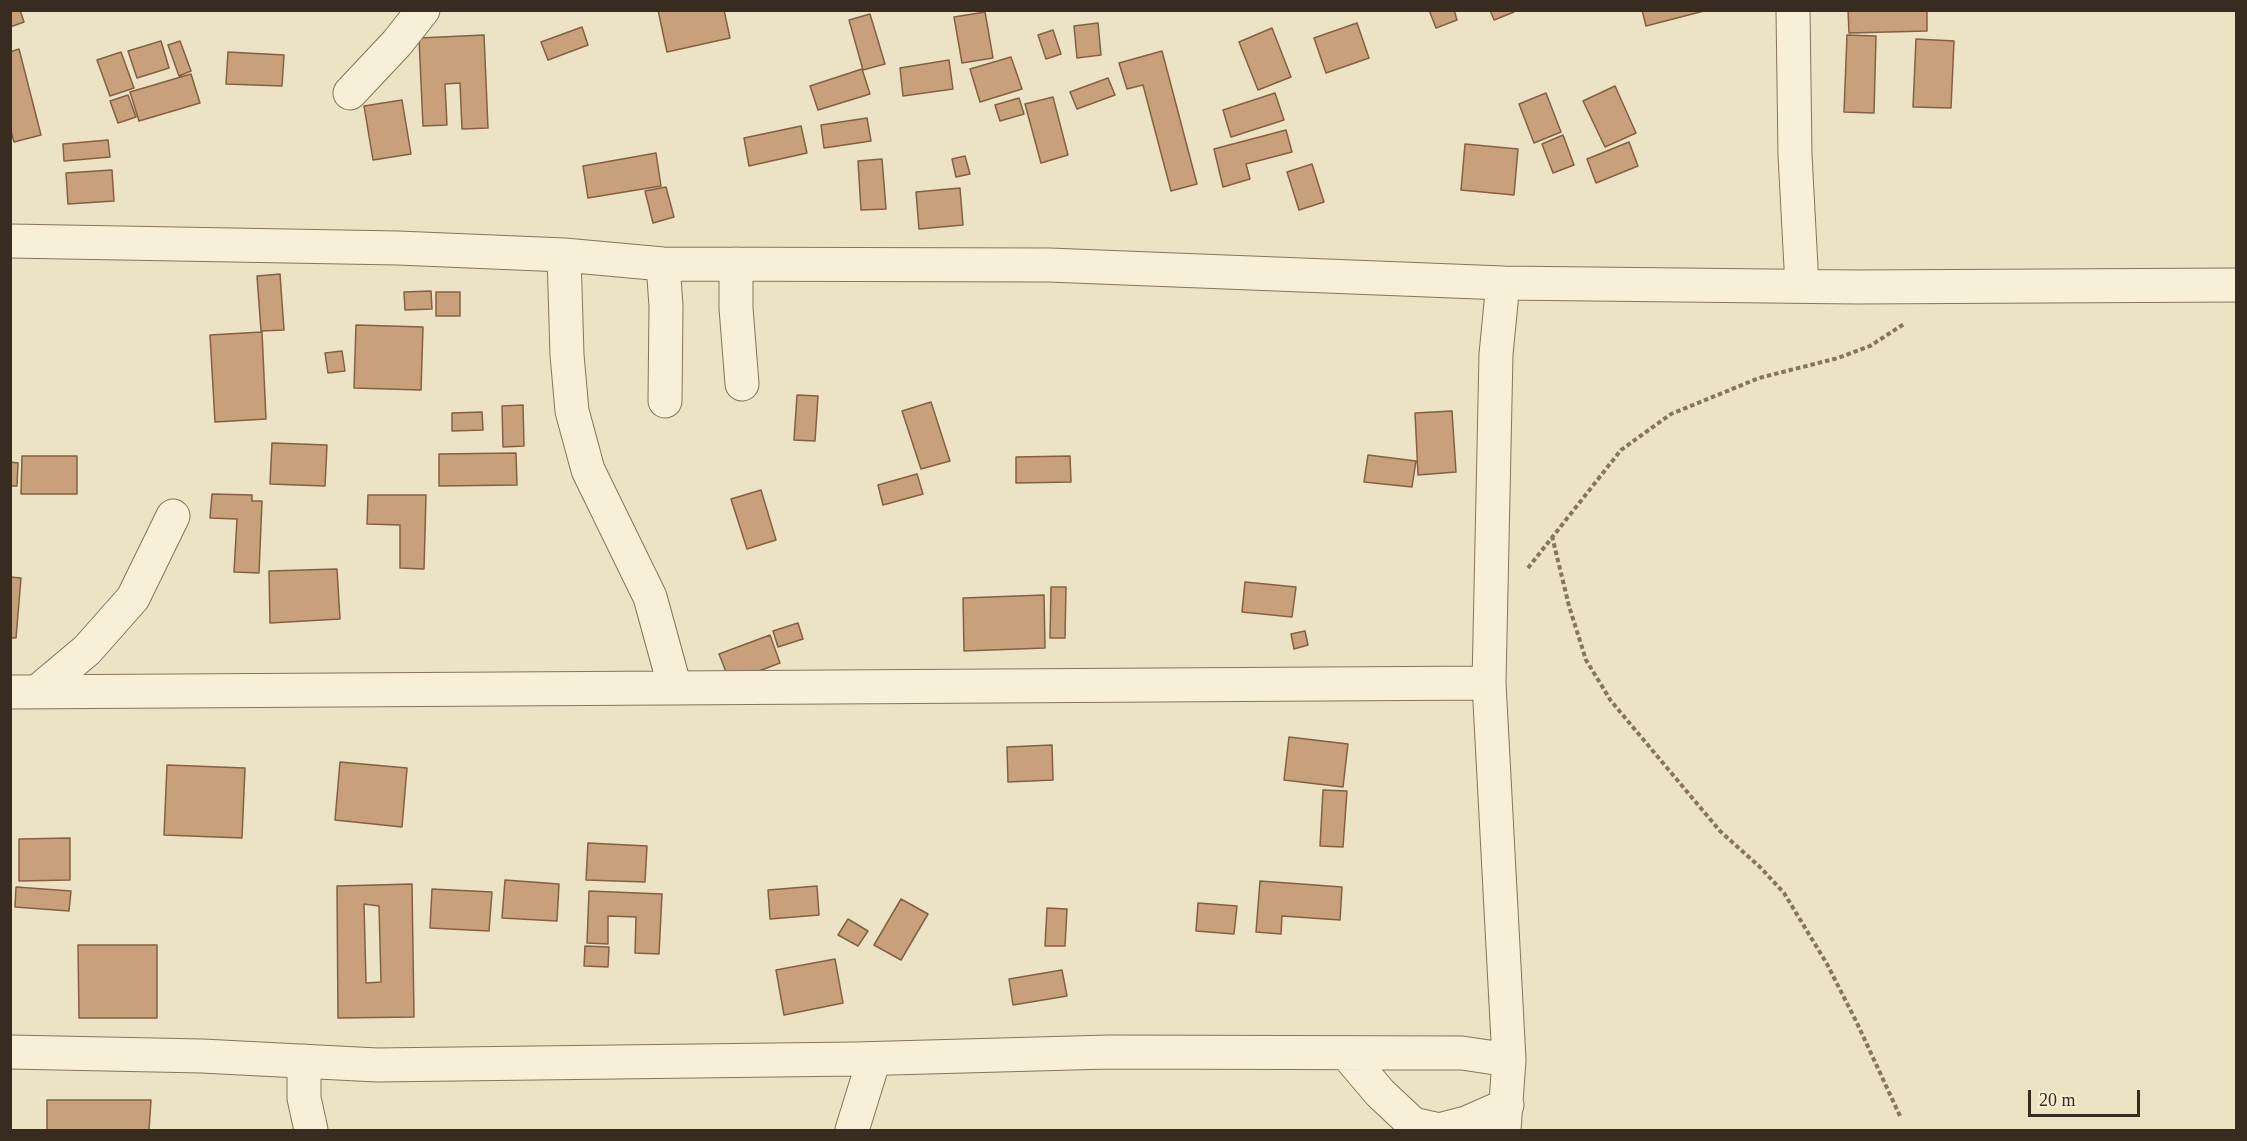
<!DOCTYPE html>
<html>
<head>
<meta charset="utf-8">
<style>
  body { margin:0 }
  #map { position:relative; width:2247px; height:1141px; overflow:hidden; background:#ece2c4; font-family:"Times New Roman",serif }
  canvas { display:block }
  .frame { position:absolute; inset:0; border:12px solid #372c1f; pointer-events:none }
  .scale { position:absolute; left:2028px; top:1090px; width:112px; height:27px; box-sizing:border-box; border:3px solid #372c1f; border-top:0; padding-left:8px; font-size:18px; line-height:21px; white-space:nowrap; color:#372c1f; -webkit-text-stroke:4px #f4ecd4; paint-order:stroke }
</style>
</head>
<body>
<div id="map">
<canvas width="2247" height="1141"></canvas>
<div class="frame"></div>
<div class="scale">20 m</div>
</div>
<script>
const context = document.querySelector('canvas').getContext('2d');
context.lineJoin = 'round';
function fillPath(path, color) { context.fillStyle = color; context.fill(path, 'evenodd'); }
function trace(path, color, width, dash) { context.strokeStyle = color; context.lineWidth = width; context.lineCap = dash ? 'butt' : 'round'; context.setLineDash(dash || []); context.stroke(path); }
const building = new Path2D(`
  M10 10H20L24 22 10 27Z
  M658 10H724L730 38 667 52Z
  M1429 10H1454L1457 20 1436 28Z
  M1490 10H1514V12L1494 20Z
  M1642 10H1704V11L1646 26Z
  M1848 10H1927V31L1849 33Z
  M985 12 993 58 962 63 954 17Z
  M870 14 885 64 863 70 849 20Z
  M1098 23 1101 55 1077 58 1074 26Z
  M1357 23 1369 58 1326 73 1314 38Z
  M582 27 588 45 548 60 541 42Z
  M1272 28 1291 77 1258 90 1239 42Z
  M1053 30 1061 54 1046 59 1038 35Z
  M484 35 488 128 462 129 460 83 445 84 447 125 423 126 419 38Z
  M1847 35 1876 36 1874 113 1844 112Z
  M1916 39 1954 41 1951 108 1913 107Z
  M161 41 169 68 137 78 128 51Z
  M180 41 191 71 179 76 168 45Z
  M19 49 41 135 14 142 10 127V52Z
  M1162 51 1197 184 1171 191 1143 85 1127 89 1119 63Z
  M121 52 134 88 110 96 97 60Z
  M228 52 284 55 282 86 226 84Z
  M1011 57 1022 89 980 102 970 69Z
  M949 60 953 89 903 96 900 68Z
  M862 69 870 94 818 110 810 86Z
  M191 74 200 103 139 121 130 92Z
  M1108 78 1115 95 1077 109 1070 92Z
  M1615 86 1636 133 1605 147 1583 101Z
  M1275 93 1284 120 1231 137 1223 110Z
  M1546 93 1561 132 1534 143 1519 104Z
  M128 95 136 117 118 123 110 101Z
  M1053 97 1068 155 1041 163 1025 104Z
  M1019 98 1024 114 1000 121 995 105Z
  M402 100 411 154 373 160 364 106Z
  M867 118 871 141 824 148 821 125Z
  M801 126 807 153 749 166 744 138Z
  M1286 130 1292 152 1246 164 1250 179 1223 187 1214 149Z
  M1563 135 1574 165 1553 173 1542 144Z
  M108 140 110 157 64 161 63 144Z
  M1629 142 1638 166 1596 183 1587 159Z
  M1465 144 1518 149 1514 195 1461 190Z
  M656 153 661 186 588 198 583 166Z
  M965 156 970 174 956 177 952 159Z
  M882 159 886 209 861 210 858 161Z
  M1312 164 1324 202 1299 210 1287 172Z
  M112 170 114 201 68 204 66 173Z
  M666 187 674 217 653 223 645 191Z
  M960 188 963 225 919 229 916 192Z
  M280 274 284 330 261 331 257 276Z
  M431 291 432 309 405 310 404 292Z
  M436 292H460V316H436Z
  M356 325 423 327 421 390 354 388Z
  M262 332 266 419 215 422 210 335Z
  M342 351 345 371 328 373 325 353Z
  M797 395 818 396 815 441 794 440Z
  M931 402 950 461 921 469 902 411Z
  M523 405 524 446 503 447 502 406Z
  M1452 411 1456 472 1418 475 1415 413Z
  M482 412 483 430 452 431V413Z
  M272 443 327 445 325 486 270 484Z
  M516 453 517 485 439 486V454Z
  M1368 455 1416 461 1412 487 1364 482Z
  M22 456H77V494H21Z
  M1070 456 1071 482 1016 483V457Z
  M10 462 18 463 17 486H10Z
  M917 474 923 494 883 505 878 485Z
  M761 490 776 540 747 549 731 499Z
  M212 494 252 495V501H262L259 573 234 572 237 519 210 518Z
  M368 495H426L424 569 400 568V525L367 524Z
  M337 569 340 619 270 623 269 571Z
  M10 577 21 578 16 638H10Z
  M1245 582 1296 587 1292 617 1242 612Z
  M1051 587H1066L1065 638H1050Z
  M1044 595 1045 648 964 651 963 598Z
  M798 623 803 639 778 647 773 631Z
  M1305 631 1308 645 1294 649 1291 634Z
  M770 635 780 663 730 682 719 654Z
  M1289 737 1348 744 1343 787 1284 780Z
  M1052 745 1053 780 1008 782 1007 747Z
  M340 762 407 768 402 827 335 820Z
  M167 765 245 768 242 838 164 835Z
  M1323 790 1347 791 1343 847 1320 846Z
  M70 838V880L19 881V839Z
  M588 843 647 846 645 882 586 880Z
  M505 880 559 884 557 921 502 918Z
  M1260 881 1342 887 1340 920 1282 916 1281 934 1256 932Z
  M412 884 414 1017 338 1018 337 886ZM364 904 379 906 381 982 366 983Z
  M817 886 819 915 770 919 768 890Z
  M16 887 71 891 69 911 15 907Z
  M432 889 492 892 489 931 430 928Z
  M589 891 662 894 659 954 635 953 636 917 608 916V944L587 943Z
  M901 899 928 914 901 960 874 945Z
  M1198 903 1237 906 1234 934 1196 931Z
  M1047 908 1067 909 1065 946H1045Z
  M848 919 868 931 858 946 838 935Z
  M78 945H157V1018H79Z
  M585 946 609 947 608 967 584 966Z
  M835 959 843 1003 784 1015 776 970Z
  M1062 970 1067 996 1013 1005 1009 979Z
  M47 1100H151L149 1130H47Z`);
fillPath(building, '#c9a07c');
trace(building, '#846042', 1.5);
const minor = new Path2D(`
  M1793 10 1795 155 1802 286
  M350 93 397 43 423 10
  M10 241 398 248 564 255 663 264 1049 265 1503 283 1857 287 2236 285
  M564 255 567 355 572 411 588 470 650 597 675 688
  M663 264 666 306 665 401
  M736 264V308L742 384
  M1503 283 1496 354 1489 683 1509 1060 1504 1130
  M10 692 1489 683
  M37 692 87 650 133 598 173 516
  M10 1052 202 1056 377 1065 855 1059 1109 1052 1462 1053 1509 1060
  M1346 1053 1380 1093 1413 1124 1440 1130
  M304 1061V1098L311 1130
  M852 1130 874 1059
  M1439 1130 1466 1123 1507 1105`);
trace(minor, '#86745c', 35);
trace(new Path2D(`
  M1552 536 1569 606 1586 660 1611 701 1720 831 1761 868 1784 893 1827 964 1857 1023 1900 1116
  M1528 568 1621 450 1671 414 1759 378 1838 358 1870 346 1904 324`), '#86745c', 4, [4.5, 3]);
trace(minor, '#f7efd7', 33);
</script>
</body>
</html>
